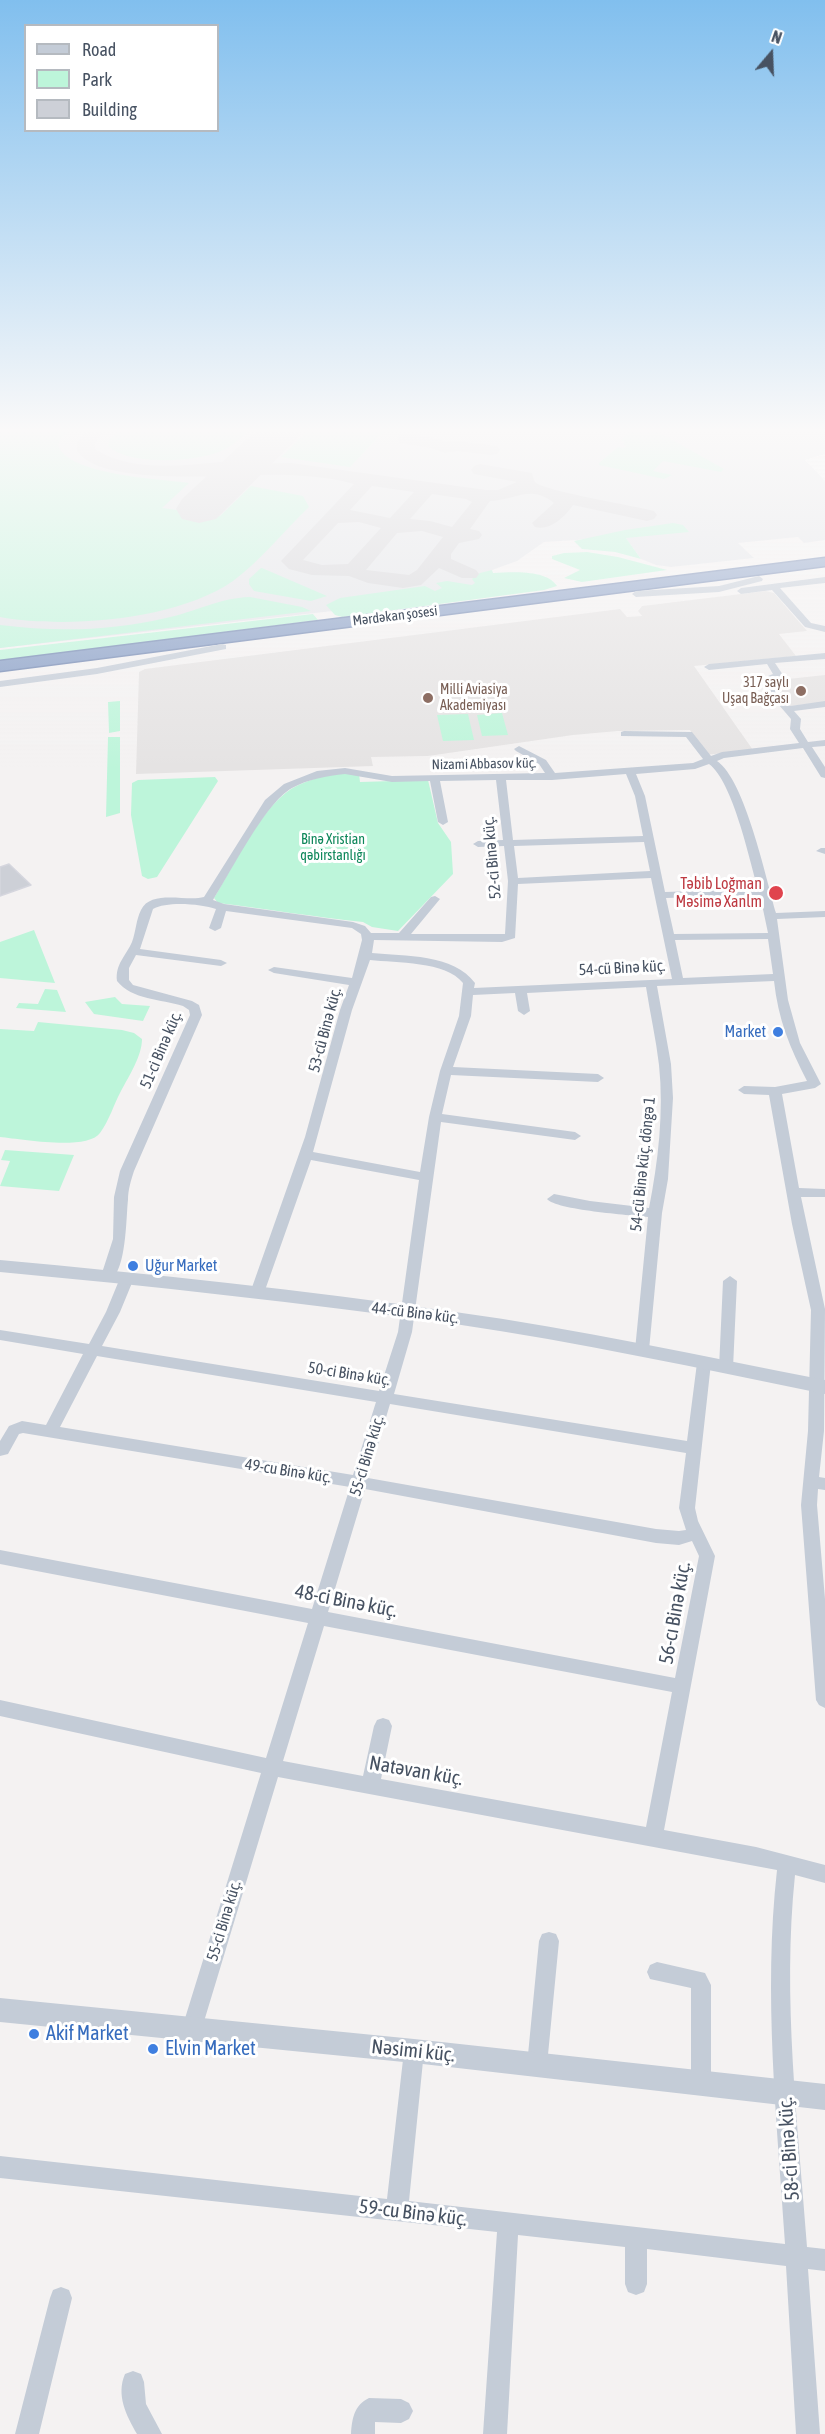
<!DOCTYPE html>
<html>
<head>
<meta charset="utf-8">
<style>
  body { margin:0 }
  #map { position:relative; width:825px; height:2434px; overflow:hidden; background:#f4f2f2; font-family:"Asap Condensed",sans-serif }
  canvas { display:block }
  .legend { position:absolute; left:24px; top:24px; width:195px; height:108px; box-sizing:border-box; background:#fff; border:2px solid #b5bac0; margin:0; padding:8px 10px; list-style:none; font-size:18px; color:#475262 }
  .legend li { display:flex; align-items:center; gap:12px; height:30px }
  .legend b { width:30px; border:2px solid #b5bac0 }
  .north { position:absolute; left:741px; top:24px; width:60px; height:60px; -webkit-text-stroke:4px #fff; paint-order:stroke; rotate:19deg; font-size:16px; font-weight:700; line-height:24px; text-align:center; color:#475262 }
  .north::after { content:''; display:block; margin:auto; width:21px; height:27px; background:#475262; clip-path:polygon(50% 0,100% 100%,50% 72%,0 100%) }
</style>
</head>
<body>
<div id="map">
<canvas width="825" height="2434"></canvas>
<ul class="legend">
<li><b style="height:8px;background:#c4ccd7"></b>Road</li>
<li><b style="height:16px;background:#bdf5da"></b>Park</li>
<li><b style="height:16px;background:#cdd0d7"></b>Building</li>
</ul>
<div class="north">N</div>
</div>
<script>
const context = document.querySelector('canvas').getContext('2d');
context.lineJoin = 'round';
function fillPath(path, color) { context.fillStyle = color; context.fill(path, 'evenodd'); }
function trace(path, color, width, dash) { context.strokeStyle = color; context.lineWidth = width; context.lineCap = dash ? 'butt' : 'round'; context.setLineDash(dash || []); context.stroke(path); }
function drawText(font, color, halo, rows, align = 'center') {
  context.font = font + ' "Asap Condensed",sans-serif'; context.lineWidth = 6; context.setLineDash([]); context.textBaseline = 'middle'; context.strokeStyle = halo; context.fillStyle = color; for (const [text, x, y, turn = 0] of rows) {
    context.save(); context.translate(x, y); context.rotate((+turn || 0) * Math.PI / 180); context.textAlign = isNaN(turn) ? turn : align; if (halo) context.strokeText(text, 0, 0); context.fillText(text, 0, 0); context.restore();
  }
}
fillPath(new Path2D(`
  M766 591 774 593 807 631 779 634 796 656 694 666 753 750 705 755 690 730 618 731 573 735 428 756 371 757 373 766 136 774 139 672 145 669 620 609 627 617 642 616 638 611 642 606Z
  M825 675V702L790 706 769 681Z`), '#e5e3e3');
fillPath(new Path2D(`
  M0 428H825V454L805 460 825 481V540L804 543 798 537 738 543 754 558 671 567 656 565 641 559 625 537 544 542 517 561 492 570 495 587 333 611 0 648Z`), '#e3e5e9');
fillPath(new Path2D(`
  M0 428H71L61 438 58 445C67 475 160 479 189 483L162 508 220 516 251 486 303 496 309 507C285 530 259 562 233 581 177 620 66 629 0 617Z
  M123 428H251C242 437 233 446 221 451 197 462 128 466 108 446L110 439Z
  M311 428H387L350 467 281 457Z
  M628 428H651L724 469 721 472 663 461 653 471 672 475 664 479 599 465V463L618 447 623 448 627 446 623 444 625 442 621 441 631 430Z
  M673 523 683 525 689 532 626 538 641 559 615 552 582 549 574 541 625 530Z
  M587 552 618 557 667 570 582 582 564 578 580 570 552 559V556L564 553Z
  M261 568H262L327 596 311 601 254 591 249 584V579Z
  M492 570 493 573C510 572 547 569 557 586L544 590 342 617 335 615 326 605 340 598 425 586 435 591 442 588 436 583 447 581 472 585 475 583 472 579 480 573Z
  M250 597 302 607 311 611 0 648V625C56 632 111 631 166 618 195 612 219 598 250 597Z
  M313 614 318 620 0 661V650Z
  M120 701V731L109 733 108 702Z
  M502 713 508 735 482 736 477 715Z
  M468 714 474 740 443 741 437 715Z
  M108 737H120V813L106 817Z
  M330 774H359L360 782 428 780 438 823 451 842 453 874 398 931 372 927 363 922C314 917 267 909 218 903L214 898C233 867 260 809 291 789 303 782 316 778 330 774Z
  M215 777 218 781 157 877 148 879 142 876 131 815 132 783 138 780Z
  M34 930 55 983 0 978V942Z
  M45 989 57 990 66 1012 16 1008 19 1003 38 1004Z
  M115 997 122 1004 150 1006 143 1021 94 1014 85 1002Z
  M38 1022 122 1030 134 1033 142 1039C142 1056 129 1076 121 1091 114 1104 109 1121 100 1133 87 1151 21 1139 0 1137V1029L34 1031Z
  M5 1150 74 1155 59 1191 0 1186 10 1161 1 1160Z`), '#bdf5da');
fillPath(new Path2D(`
  M88 428H107L95 443V449C130 472 180 466 220 462L227 464 291 463 486 490H498L517 482 474 474 471 470 474 466 480 464 532 473C533 476 533 479 535 482 543 491 636 506 654 511L657 515 654 519 647 521 573 505C565 517 550 531 535 527L532 523 554 503C530 484 516 500 490 501L470 529 479 531 482 535 479 539 459 543 451 554V559L476 570 479 574 476 578H462L439 568 421 585 403 588 368 583 349 576 312 575 289 569 281 561 354 484C335 478 310 476 290 475 245 472 104 490 77 451V442ZM372 486 414 492 390 518 350 510ZM432 494 466 499 472 502 452 527 430 521 410 519ZM359 522 381 528 348 564 322 565 303 560 338 523ZM422 531 443 537 417 570 409 575 366 570 397 533Z
  M406 434 435 438 447 442 457 441 497 446 500 450 497 454 491 455 457 451 445 453 431 448 400 443 397 439 400 435Z`), '#d4d4d8');
fillPath(new Path2D(`
  M259 428H305L299 437 216 519 199 523 182 519 176 509 182 499Z`), '#d4d4d8');
const building = new Path2D(`
  M9 864 31 885 0 896V867Z`);
fillPath(building, '#cdd0d7');
trace(building, '#d5d6de', 1.5);
const motorway = new Path2D(`
  M825 558V566L0 671V661Z`);
trace(motorway, '#7086b1', 3);
fillPath(new Path2D(`
  M759 576 763 579 762 581 719 592 636 597 632 594 636 591 719 586Z
  M825 577V583L780 588 811 623 825 626V632L805 627 772 590 741 594 737 591 741 588Z
  M825 653V659L775 663 783 675 770 683 790 706 825 701V707L794 711 801 719 800 729 808 742 825 740V746L812 747 825 767V778L821 777 803 748 724 758 717 761C745 780 766 878 776 913L825 911V917L777 919 788 1000 800 1043 821 1084 815 1088 782 1094 799 1188 825 1189V1197H801L825 1309 824 1431 819 1477 825 1478V1490L818 1489 817 1505 825 1599V1708L819 1705 816 1700 801 1505 808 1431 811 1310 792 1224 769 1095 744 1094 738 1090 744 1086 775 1087 807 1081C790 1048 778 1019 774 981L657 986 671 1064 673 1098 668 1179 662 1213 649 1350 647 1354H637L635 1350 648 1217C630 1215 556 1210 547 1199L554 1194 590 1201 649 1208C658 1162 664 1112 659 1065 656 1039 650 1013 646 987L527 993 530 1011 524 1015 518 1011 515 993 473 995 471 1016 453 1067 598 1074 604 1078 598 1082 451 1075 442 1114 575 1132 581 1136 575 1140 441 1122 412 1332 394 1394 687 1441 697 1363 699 1359H709L711 1363 695 1508 698 1521 715 1556 664 1830 756 1847 825 1865V1883L795 1875C782 1999 798 2123 807 2247L825 2249V2271L808 2269 820 2434H796L786 2266 647 2249V2284L644 2292 636 2295 628 2292 625 2284V2247L518 2235 507 2434H483L497 2232 0 2178V2156L387 2199 404 2051 407 2044 414 2041 421 2044 424 2051 409 2201 785 2244C777 2120 763 1995 777 1870L278 1777 202 2028 199 2035 192 2038 185 2035 182 2028 261 1773 0 1716V1700L266 1758 308 1623 0 1564V1550L312 1609 350 1487 23 1433 19 1434 8 1454 0 1456V1441L9 1426 22 1421 46 1425 83 1354 0 1340V1330L89 1344 106 1312 120 1278 127 1273 134 1278 120 1312 102 1346 379 1391 398 1332 419 1180 311 1160 264 1293 262 1297H252L250 1293 305 1137 340 1010 349 985 274 973 268 970 274 967 352 978 362 940 361 934 352 928 226 911 221 928 215 931 209 928 216 909C201 904 167 901 153 909L140 949 221 960 227 963 221 966 136 955 129 968V980L133 985 192 1001 199 1005 202 1015 134 1171C131 1180 128 1190 128 1200 126 1216 127 1275 108 1281L101 1276 113 1239 114 1197 120 1171 190 1015 189 1010 183 1006C161 999 132 1000 117 981 115 964 126 956 132 942 136 931 136 920 141 910 151 889 187 902 204 897L265 800 284 784 317 771 345 768 392 776 545 773 539 764 516 751 514 749 519 746 546 760 555 773 693 763 703 759 686 737 621 736V732L624 731 692 732 711 756 722 752 799 743 790 729 791 719 760 683 763 678 773 674 767 664 709 670 704 667 709 664ZM709 764C733 782 749 858 758 889L665 892 645 796 636 774 695 769ZM345 774 392 782 430 781 438 822 443 825 448 822 440 781 496 780 503 840 478 841 473 844 478 847 504 846 508 881 505 934H411L440 899 435 896 431 897 399 933H371L365 926 353 922 224 904 213 900C231 872 265 803 292 788 308 779 327 776 345 774ZM626 774 635 796 643 836 513 840 506 780H552ZM644 842 650 871 518 878 514 846ZM651 878 672 979 474 988 475 983C454 954 404 956 372 953L374 940 502 942 515 938 518 884ZM760 895 768 933 674 934 666 898ZM768 939 773 974 683 978 675 940ZM370 960C396 963 446 961 463 983L459 1016 440 1071 429 1117 420 1172 313 1152 352 1010ZM97 1356 376 1402 353 1475 60 1427ZM390 1404 686 1453 679 1508 686 1530 679 1531 656 1529 368 1478ZM365 1489 656 1543 679 1545 692 1541 699 1556 675 1678 328 1612ZM324 1626 672 1692 646 1827 381 1779 392 1726 389 1720 383 1718 377 1720 374 1726 363 1776 283 1761Z
  M821 848H825V854L816 851Z
  M730 1276 737 1281 733 1368 731 1372H721L719 1368 723 1281Z
  M549 1932 556 1934 559 1941 547 2065 544 2072 537 2075 530 2072 527 2065 539 1941 542 1934Z
  M657 1962 705 1973 711 1985V2082L708 2089 701 2092 694 2089 691 2082V1988L650 1979 647 1972 650 1965Z
  M61 2287 69 2290 72 2298 39 2434H15L50 2298 53 2290Z
  M133 2371 141 2374 144 2382 146 2404 162 2434H137C126 2415 116 2395 125 2374Z
  M369 2398 401 2399 409 2403 413 2411 409 2419 401 2423 375 2422V2434H351C352 2419 354 2405 369 2398Z`), '#c4ccd7');
fillPath(new Path2D(`
  M222 644 226 645V649L97 674 0 687V681L97 668Z
  M0 1260C152 1274 304 1290 455 1312 579 1329 702 1356 825 1380V1394C702 1369 579 1342 455 1324 304 1303 152 1286 0 1272Z
  M0 1998 414 2039 825 2084V2110L414 2063 0 2022Z`), '#c4ccd7');
fillPath(motorway, '#859cc5');
const sky = context.createLinearGradient(0, 0, 0, 769);
sky.addColorStop(0, '#81bfee');
sky.addColorStop(0.56, '#faf9f9');
sky.addColorStop(1, '#faf9f900');
context.fillStyle = sky;
context.fillRect(0, 0, 825, 769);
for (const [x, y, r, color] of [
  [801,691,6,"#8d6e63"],
  [428,698,6,"#8d6e63"],
  [776,893,8,"#e0444e"],
  [778,1032,6,"#3f7fe0"],
  [133,1266,6,"#3f7fe0"],
  [34,2034,6,"#3f7fe0"],
  [153,2049,6,"#3f7fe0"]
]) { const dot = new Path2D(); dot.arc(x, y, r, 0, 2 * Math.PI); context.fillStyle = color; context.fill(dot); trace(dot, '#fff', 2); }
drawText('14px', '#475262', '#fff', [
  ["Mərdəkan şosesi",395,616,-7],
  ["Nizami Abbasov küç.",484,764,-1]
]);
drawText('14px', '#785e54', '#fff', [
  ["317 saylı",789,683],
  ["Uşaq Bağçası",789,699],
  ["Milli Aviasiya",440,690,"left"],
  ["Akademiyası",440,706,"left"]
], 'right');
drawText('14px', '#0e875a', '#fff', [
  ["Binə Xristian",333,840],
  ["qəbirstanlığı",333,856]
]);
drawText('16px', '#475262', '#fff', [
  ["52-ci Binə küç.",492,858,-95],
  ["54-cü Binə küç.",622,968,-3],
  ["53-cü Binə küç.",325,1030,-75],
  ["51-ci Binə küç.",161,1050,-67],
  ["54-cü Binə küç. döngə 1",643,1164,-84],
  ["44-cü Binə küç.",415,1313,7],
  ["50-ci Binə küç.",349,1374,9],
  ["55-ci Binə küç.",367,1456,-73],
  ["49-cu Binə küç.",288,1471,9],
  ["55-ci Binə küç.",224,1921,-73]
]);
drawText('16px', '#be3a42', '#fff', [
  ["Təbib Loğman",762,884],
  ["Məsimə Xanlm",762,902]
], 'right');
drawText('16px', '#366cbe', '#fff', [
  ["Market",766,1032],
  ["Uğur Market",145,1266,"left"]
], 'right');
drawText('20px', '#475262', '#fff', [
  ["48-ci Binə küç.",346,1601,11],
  ["56-cı Binə küç.",675,1613,-80],
  ["Natəvan küç.",416,1771,10],
  ["Nəsimi küç.",413,2051,6],
  ["58-ci Binə küç.",789,2149,-94],
  ["59-cu Binə küç.",413,2213,7]
]);
drawText('20px', '#366cbe', '#fff', [
  ["Akif Market",46,2034],
  ["Elvin Market",165,2049]
], 'left');
</script>
</body>
</html>
